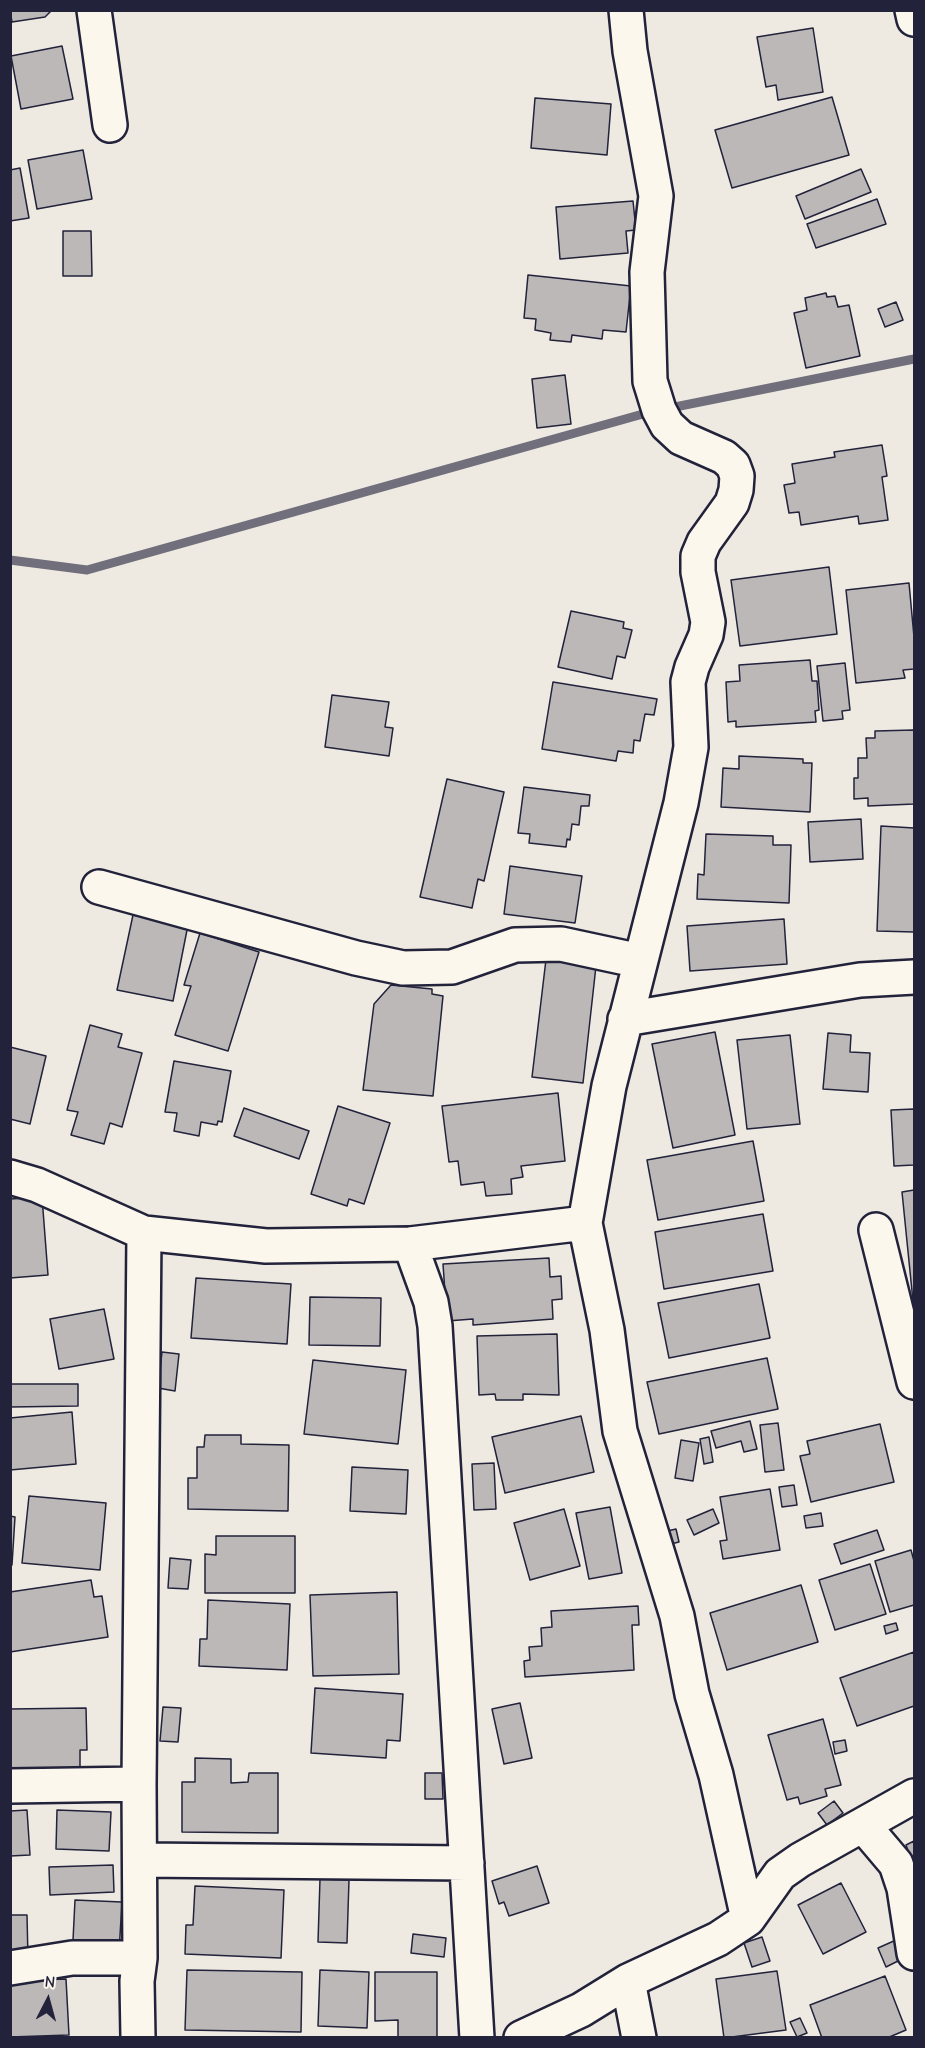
<!DOCTYPE html>
<html>
<head>
<meta charset="utf-8">
<style>
  body { margin:0 }
  #map { position:relative; width:925px; height:2048px; overflow:hidden; background:#eeeae2; font-family:"Comic Neue",sans-serif }
  canvas { display:block }
  .frame { position:absolute; inset:0; border:12px solid #22223b; pointer-events:none }
  .north { position:absolute; left:18px; top:1970px; width:60px; height:60px; -webkit-text-stroke:4px #fbf7ec; paint-order:stroke; rotate:6deg; font-size:16px; font-weight:700; line-height:24px; text-align:center; color:#22223b }
  .north::after { content:''; display:block; margin:auto; width:21px; height:27px; background:#22223b; clip-path:polygon(50% 0,100% 100%,50% 72%,0 100%) }
</style>
</head>
<body>
<div id="map">
<canvas width="925" height="2048"></canvas>
<div class="frame"></div>
<div class="north">N</div>
</div>
<script>
const context = document.querySelector('canvas').getContext('2d');
context.lineJoin = 'round';
function trace(path, color, width, dash) { context.strokeStyle = color; context.lineWidth = width; context.lineCap = dash ? 'butt' : 'round'; context.setLineDash(dash || []); context.stroke(path); }
function fillPath(path, color) { context.fillStyle = color; context.fill(path, 'evenodd'); }
trace(new Path2D(`
  M10 560 87 570 650 412 914 359`), '#716f7c', 9);
const building = new Path2D(`
  M10 10H52L45 17 12 22Z
  M813 28 823 92 778 100 776 85 766 87 757 37Z
  M62 46 73 99 21 109 11 56Z
  M832 97 849 155 732 188 715 130Z
  M535 98 611 104 607 155 531 148Z
  M83 150 92 199 37 209 28 160Z
  M20 168 29 218 10 221V170Z
  M861 169 871 192 805 219 796 196Z
  M877 199 886 224 816 248 807 224Z
  M633 201 636 230 626 231 628 253 560 259 556 207Z
  M63 231H91L92 276H63Z
  M528 275 631 286 626 332 603 330 602 339 572 335 571 342 550 340 551 333 535 330 536 319 524 318Z
  M826 293 827 297 835 296 838 307 849 305 860 356 806 368 794 313 807 310 805 298Z
  M896 302 903 320 885 327 878 309Z
  M565 375 571 424 537 428 532 379Z
  M882 445 887 476 882 477 888 520 859 524 858 516 801 525 799 512 789 513 784 485 795 483 792 464 835 457 834 452Z
  M829 567 837 634 740 646 731 580Z
  M909 583 914 637V669L903 670 905 678 856 683 846 590Z
  M571 611 624 622 623 628 632 630 625 658 617 656 612 679 558 667Z
  M810 660 812 681H817L819 710 815 711 816 722 736 727V721L728 722 726 682 740 681 739 665Z
  M845 663 850 710 842 711 843 719 823 721 817 666Z
  M553 682 657 699 654 715 645 714 640 741 634 740 633 753 618 751 616 761 542 749Z
  M332 695 389 702 385 727 393 728 389 756 325 747Z
  M914 730V804L868 806V798L854 799V778H858V758H867L866 738H875V731Z
  M739 756 803 759V763H812L810 812 721 807 723 768 739 769Z
  M447 779 504 792 484 881 478 879 472 908 420 897Z
  M524 787 590 795 589 806H581L579 825 572 824 570 840 567 839 566 847 529 843 530 834 518 833Z
  M861 819 863 859 810 862 808 822Z
  M881 826 914 828V932L877 931Z
  M706 834 773 836V845H791L789 903 697 899 698 874 704 875Z
  M510 866 582 876 575 923 504 914Z
  M133 915 188 925 173 1001 117 990Z
  M784 919 787 964 690 971 687 926Z
  M200 933 259 952 228 1051 175 1035 191 986 184 985Z
  M547 951 597 957 583 1083 532 1077Z
  M391 985 432 989V994L443 996 433 1096 363 1090 374 1004Z
  M90 1025 122 1034 118 1047 142 1053 122 1127 110 1123 104 1144 71 1135 78 1112 67 1110Z
  M715 1032 735 1135 673 1148 652 1044Z
  M828 1033 851 1035 850 1052 870 1053 868 1092 823 1089Z
  M790 1035 800 1124 747 1129 737 1040Z
  M10 1047 46 1056 30 1124 10 1119Z
  M174 1061 231 1071 222 1122 218 1121 217 1125 201 1122 199 1136 174 1131 177 1113 165 1112Z
  M558 1093 565 1161 521 1166 523 1177 511 1179 512 1194 486 1196 484 1182 461 1185 458 1161 449 1162 442 1106Z
  M338 1106 390 1123 364 1204 349 1199 347 1206 311 1194Z
  M244 1108 309 1131 299 1159 234 1136Z
  M914 1109V1165L894 1166 891 1110Z
  M753 1141 764 1201 658 1220 647 1160Z
  M914 1190V1311L902 1192Z
  M42 1197 48 1275 10 1278V1199Z
  M763 1214 773 1271 664 1289 655 1232Z
  M549 1258 550 1277 561 1276 562 1299 552 1300 553 1319 473 1325V1319L447 1321 443 1264Z
  M196 1278 291 1284 287 1344 191 1338Z
  M759 1284 770 1338 669 1358 658 1303Z
  M310 1297 381 1298 380 1346 309 1345Z
  M104 1309 114 1359 59 1369 50 1319Z
  M557 1334 559 1395 523 1394V1400H496L495 1394 479 1395 477 1336Z
  M162 1352 179 1354 175 1391 158 1388Z
  M767 1358 778 1409 659 1434 647 1382Z
  M313 1360 406 1370 398 1444 304 1434Z
  M10 1384H78V1406L10 1407Z
  M72 1412 76 1464 10 1470V1418Z
  M581 1416 594 1472 505 1493 492 1437Z
  M750 1421 757 1449 744 1452 741 1441 716 1448 711 1431Z
  M778 1423 784 1470 765 1472 760 1425Z
  M880 1424 894 1482 811 1502 800 1456 810 1454 807 1441Z
  M205 1435H241V1444L289 1445 288 1511 188 1509V1478H197V1447H204Z
  M709 1437 713 1462 704 1464 700 1439Z
  M681 1440 699 1443 693 1481 675 1478Z
  M494 1463 496 1509 474 1510 472 1464Z
  M352 1467 408 1470 406 1514 350 1511Z
  M794 1485 797 1505 782 1507 779 1487Z
  M770 1489 780 1550 723 1559 720 1541 727 1540 720 1497Z
  M29 1496 106 1503 100 1570 22 1563Z
  M610 1507 622 1573 589 1579 576 1513Z
  M564 1509 580 1566 530 1580 514 1523Z
  M713 1509 719 1523 694 1535 687 1520Z
  M821 1513 823 1526 806 1528 804 1516Z
  M10 1516 15 1517 12 1565H10Z
  M676 1529 679 1542 662 1546 658 1533Z
  M877 1530 884 1550 841 1564 834 1544Z
  M216 1536H295V1593H205V1554L216 1555Z
  M911 1550 914 1561V1605L890 1612 875 1561Z
  M170 1558 191 1560 188 1589 168 1588Z
  M870 1564 886 1614 835 1630 819 1580Z
  M91 1580 94 1597 102 1596 108 1637 10 1652V1592Z
  M801 1585 818 1642 727 1670 710 1613Z
  M397 1592 399 1674 313 1676 310 1595Z
  M208 1600 290 1604 287 1670 199 1666 200 1639H207Z
  M638 1606 639 1625H632L634 1670 525 1677 524 1661 530 1660 529 1647 542 1646 541 1628 552 1627 551 1611Z
  M896 1623 898 1630 886 1634 884 1626Z
  M914 1652V1706L857 1726 840 1678Z
  M315 1688 403 1694 400 1741 387 1740 386 1758 311 1753Z
  M520 1703 532 1758 504 1764 492 1709Z
  M163 1707 181 1708 178 1742 160 1741Z
  M86 1708 87 1750H80V1772L10 1773V1709Z
  M823 1719 841 1785 825 1789 827 1796 800 1804 798 1797 787 1800 768 1735Z
  M845 1740 847 1751 835 1754 833 1742Z
  M195 1758 231 1759V1783L248 1782 249 1773H278V1833L182 1832V1782H195Z
  M425 1773H442L443 1799H425Z
  M834 1801 843 1813 827 1825 818 1813Z
  M27 1810 30 1855 10 1856V1811Z
  M57 1810 111 1812 109 1851 56 1849Z
  M914 1841V1867L906 1845Z
  M113 1865 114 1892 50 1895 49 1867Z
  M537 1866 549 1903 509 1916 504 1902 499 1904 492 1881Z
  M320 1879 349 1880 347 1943 318 1942Z
  M841 1883 866 1932 823 1954 798 1905Z
  M195 1886 284 1890 281 1958 185 1954 186 1925H193Z
  M75 1900 122 1902 119 1952 90 1951V1941L73 1940Z
  M10 1915H27L28 1958H10Z
  M413 1934 446 1938 444 1957 411 1953Z
  M762 1937 770 1961 752 1967 744 1943Z
  M896 1940 904 1958 886 1967 878 1948Z
  M187 1970 302 1972 301 2032 185 2030Z
  M320 1970 369 1972 367 2028 318 2026Z
  M777 1971 786 2030 724 2038 716 1979Z
  M375 1972H437V2038H398V2020L375 2021Z
  M885 1976 906 2030 887 2038H822L810 2005Z
  M66 1979 69 2035 10 2037V1981Z
  M800 2018 807 2033 797 2037 790 2022Z`);
fillPath(building, '#bcb8b8');
trace(building, '#22223b', 1.5);
const minor = new Path2D(`
  M94 10 110 125
  M626 10 630 51 656 196 647 272 650 381 659 410 667 425 681 438 724 457 733 465 737 476 736 490 732 503 704 542 698 556V572L708 622 706 635 692 667 688 682 691 747 681 803 609 1086 585 1223 607 1330 620 1431 677 1616 692 1694 716 1775 748 1919
  M912 10 914 19
  M99 887 356 958 403 968 452 967 515 945 561 944 640 961
  M625 1019 860 980 914 977
  M10 1177 37 1185 144 1233 266 1246 410 1244 585 1223
  M876 1230 914 1382
  M410 1244 431 1302 435 1326 477 2038
  M10 1786 139 1784
  M863 1825 896 1864 904 1888 914 1953
  M140 1860 467 1863
  M10 1968 72 1958H140
  M628 1981 639 2038
  M138 2038 137 1981 140 1958 139 1784 144 1233
  M521 2038 581 2010 628 1981 718 1939 748 1919 780 1874 800 1860 914 1796`);
trace(minor, '#22223b', 38);
trace(minor, '#fbf7ec', 33);
</script>
</body>
</html>
